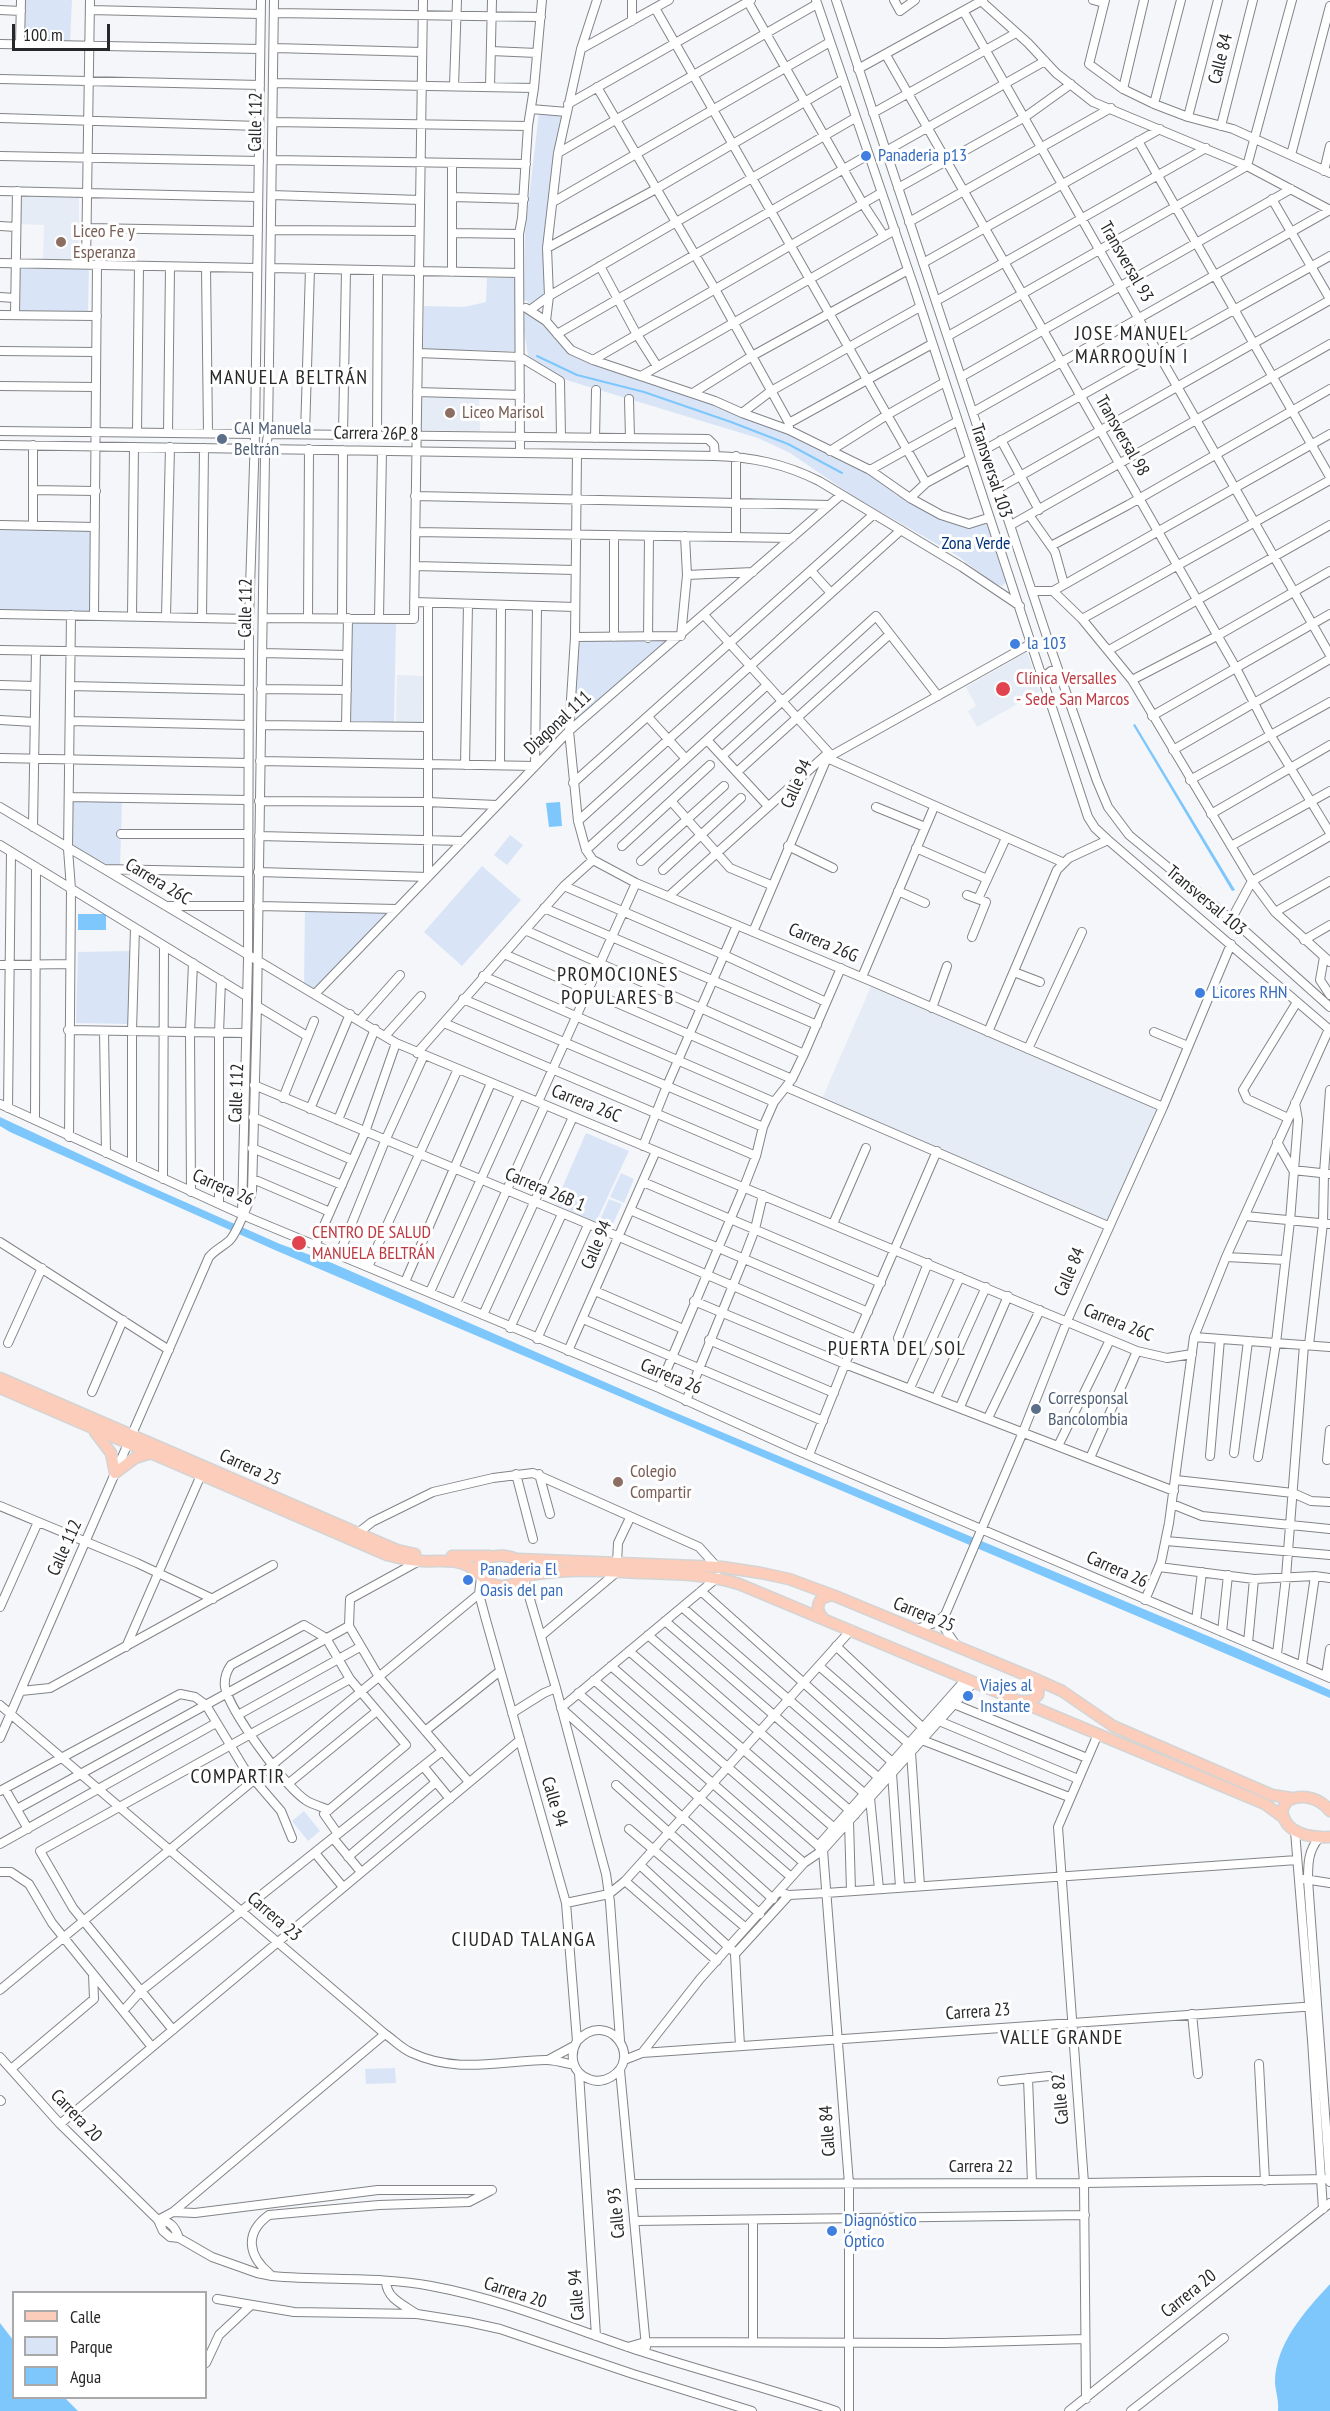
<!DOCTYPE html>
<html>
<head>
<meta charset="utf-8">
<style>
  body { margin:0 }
  #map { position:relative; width:1330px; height:2411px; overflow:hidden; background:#f4f6fa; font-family:"PT Sans Narrow",sans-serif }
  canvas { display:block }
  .legend { position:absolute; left:12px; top:2291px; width:195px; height:108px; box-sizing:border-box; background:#fff; border:2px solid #a9a9a9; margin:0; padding:8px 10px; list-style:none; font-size:18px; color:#272829 }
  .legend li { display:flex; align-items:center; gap:12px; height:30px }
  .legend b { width:30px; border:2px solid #a9a9a9 }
  .scale { position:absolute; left:12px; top:24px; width:98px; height:27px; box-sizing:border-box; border:3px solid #272829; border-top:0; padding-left:8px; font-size:18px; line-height:21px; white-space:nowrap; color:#272829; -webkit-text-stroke:4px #fff; paint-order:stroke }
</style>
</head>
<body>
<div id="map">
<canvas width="1330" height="2411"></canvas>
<ul class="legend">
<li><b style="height:8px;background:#fbcdba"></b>Calle</li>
<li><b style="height:16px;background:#d9e5f7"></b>Parque</li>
<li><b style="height:16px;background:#7dc7fc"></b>Agua</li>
</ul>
<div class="scale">100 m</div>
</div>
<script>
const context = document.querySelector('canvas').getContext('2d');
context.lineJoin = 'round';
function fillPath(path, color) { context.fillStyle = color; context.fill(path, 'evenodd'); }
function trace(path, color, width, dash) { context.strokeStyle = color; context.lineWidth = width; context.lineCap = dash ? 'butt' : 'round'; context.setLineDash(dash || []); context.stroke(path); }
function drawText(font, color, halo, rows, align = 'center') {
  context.font = font + ' "PT Sans Narrow",sans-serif'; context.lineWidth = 6; context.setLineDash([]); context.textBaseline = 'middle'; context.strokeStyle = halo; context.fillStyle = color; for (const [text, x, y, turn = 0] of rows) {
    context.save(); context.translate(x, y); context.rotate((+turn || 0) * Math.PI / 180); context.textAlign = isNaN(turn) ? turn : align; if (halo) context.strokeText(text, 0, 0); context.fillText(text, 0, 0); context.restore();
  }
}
fillPath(new Path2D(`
  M18 195 79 197V260L43 259 44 225 18 224Z
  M421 395 479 396 480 431 421 430Z
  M1027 652 1040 691 977 727 968 711 976 706 966 687Z
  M397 675 423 676 422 724 396 723Z
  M873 982 1163 1107 1108 1226 821 1101Z`), '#e5ecf6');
fillPath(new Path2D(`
  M23 0H72L70 43 22 42Z
  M539 112 564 113 546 293 539 300 530 304 524 299 525 233Z
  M18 266 89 267 88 312 18 311Z
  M487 278H516V351L423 350 424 306 464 307 486 302Z
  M525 307H533L549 320 571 349 789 432 869 472 895 494 941 517 969 525 988 520 1009 580 1002 586 993 583 958 556 853 496 790 453 758 438 563 379 528 356 524 329Z
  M0 525 95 527 94 616 0 614Z
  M352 622 396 623 394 722H350Z
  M681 636 569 731 575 637Z
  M69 797 122 798 120 868 104 869 68 849Z
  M510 835 523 845 507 865 494 855Z
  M482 866 521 900 462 966 424 932Z
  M305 907 397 909 315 994 304 987Z
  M130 951 128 1024 76 1023 78 952Z
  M586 1133 629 1151 596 1222 555 1204Z
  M621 1173 634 1179 624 1203 610 1197Z
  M609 1199 622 1204 611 1228 599 1222Z
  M304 1811 320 1831 308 1841 292 1821Z
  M395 2068 396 2083 366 2084 365 2069Z`), '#d9e5f7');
fillPath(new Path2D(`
  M1135 724 1235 890 1232 891 1133 725Z
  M560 802 562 826 549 827 546 803Z
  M78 914H106V930H78Z
  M0 1117 133 1179 280 1244 332 1263 662 1407 1239 1649 1330 1690V1698L277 1251 10 1132 0 1126Z
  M1330 2284V2411H1278C1279 2401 1276 2393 1275 2383 1275 2344 1305 2311 1330 2284Z
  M0 2323 13 2340 14 2398H65L78 2411H0Z`), '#7dc7fc');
trace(new Path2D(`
  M537 356 577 375 644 392 731 422 788 444 842 473`), '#7dc7fc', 2);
const minor = new Path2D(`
  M597 0 581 49 558 153 547 248 549 296 546 321 571 350 593 360 715 401 742 413 789 430 870 470 910 498 941 515 969 524 988 518
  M747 0 863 204 884 236
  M816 0 914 287 1088 817 1095 828 1108 840 1330 1030
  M836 0 1051 649 1097 781 1108 807 1129 835 1245 931 1330 1007
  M894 0 900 11 915 0
  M980 0 1028 43 1056 73 1093 102 1247 166 1330 210
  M1093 0 1104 3
  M1105 0 1089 64 1123 89 1154 104 1188 117 1233 129 1330 173
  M655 8 926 483
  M0 10 21 11
  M90 10 261 14
  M964 12 1330 655
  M274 13 541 17
  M632 21V0
  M0 44 260 49
  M20 44 21 0
  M274 48 422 52
  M581 49 669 0
  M491 51 537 53
  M886 55 1236 668 1271 736 1330 833
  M858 69 983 0
  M0 79 260 85
  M273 83 534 88
  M454 86 457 0
  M490 87 492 0
  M597 87 715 289 789 423
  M1123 89 1144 0
  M568 104 751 0
  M1154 104 1181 0
  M531 109 567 112
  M873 113 1016 33
  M1188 117 1218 0
  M0 118 259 126
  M273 122 528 126
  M1221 126 1253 0
  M1138 141 1330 477
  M886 151 1045 61
  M558 153 817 4
  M1291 155 1330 6
  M0 156 259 161
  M272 160 526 164
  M1324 171 1330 146
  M898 188 1025 117 1071 84
  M0 191 258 197
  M272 195 420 200
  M453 197 524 199
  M1272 199 1330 299
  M553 202 830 42
  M909 222 1111 108
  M0 226 16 227
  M87 228 258 231
  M272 230 419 231
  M452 233 519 234
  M547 248 656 189 842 80
  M0 263 257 268
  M923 263 1160 129
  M86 264 90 0
  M600 266 636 333 657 366
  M206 267 208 433
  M271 268 519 273
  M452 272V163
  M0 297 14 298
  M936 301 1206 148
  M526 308 546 321
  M530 310 549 296 855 118
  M0 315 97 316
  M15 315 17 191
  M557 334 868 155
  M948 336 1247 166 1292 0
  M0 351 96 352
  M418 353 520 357 560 381 561 437
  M593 360 881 193
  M641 376 895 230
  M961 377 1291 189
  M0 386 96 387
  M417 392 520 395
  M693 393 752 356 908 270
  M629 399 630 438
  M973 412 1330 210
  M742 413 771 391 920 307
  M789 428V423L932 344
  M0 431 255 434
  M137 432 139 266
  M168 433 170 267
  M268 434 708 439 714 445 715 456
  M305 434 310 269
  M343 435 346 270
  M377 435 378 270
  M595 438 596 390
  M1001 440 1039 510
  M0 445 715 456C753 457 785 464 819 481L962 567 1020 606
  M986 449 1330 256
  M830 451 887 415 945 382
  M520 452 519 234 522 218 528 126 534 88 542 0
  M577 454 575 637 569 731 578 821 586 850 593 860 636 883 873 982 1163 1107
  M736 456V537
  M870 470 958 421
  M999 488 1330 300
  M33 490 96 491
  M415 496 829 505
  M910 498 926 483 970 459
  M1029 515 1055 552 1064 584
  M0 525 95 527
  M33 525V445
  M1011 525 1330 344
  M415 532 792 538
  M1051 546 1128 505 1330 389
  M415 566 575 570
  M812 572 831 593
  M687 575 753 572
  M1034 591H1053L1082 619 1132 680 1252 881 1275 912 1330 962
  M1053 591 1330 434
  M414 602 575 607
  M0 614 249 619
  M704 615 831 755
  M94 616 97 264
  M132 616 134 447
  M166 617 170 447
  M202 618 204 448
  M263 618 414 619 423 0
  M308 618 309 449
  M342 618 343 450
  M379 618 382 451
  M1082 619 1330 480
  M681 636 687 575 685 536
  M575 637 680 636
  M614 637V535
  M648 638 649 536
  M0 650 249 654
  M1109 650 1330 525
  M262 653 347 655
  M1132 680 1217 636 1330 571
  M1045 683 1046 675 1051 671H1057L1062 677
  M0 685 35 686
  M70 686 248 690
  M261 689 347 690
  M1152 716 1330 614
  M648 717 686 759
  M0 720 34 722
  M70 721 248 725
  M261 725 427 727
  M346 725 348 618
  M707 740 768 806
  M1173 750 1330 659
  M722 756 876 616 938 696
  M0 758 248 763
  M827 758 1062 862
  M260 761 535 766 537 606
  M465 765 468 604
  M500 765 501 605
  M737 772 890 634
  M1190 780 1330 702
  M573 783 874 514
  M69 797 247 800
  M259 801 427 802 497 805
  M671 801 730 868 771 885
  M0 807 396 1043 1137 1351 1167 1358 1192 1354
  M876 807 925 827
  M1211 814 1330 745
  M578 821 901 530
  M33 827 36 651
  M121 834H247
  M259 836 463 841
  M0 845 246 996
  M622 846 710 765
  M788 846 833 868
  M1231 846 1330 791
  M916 848 987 879
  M586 850 767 685
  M641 861 724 786
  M105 869 246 872
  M663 870 741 798
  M258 872 428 877V603
  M564 886 724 955 826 1002
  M898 891 925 903
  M967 895 986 902 972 937
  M669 896 828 753
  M978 899 1006 838
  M166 906H247
  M258 906 397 909
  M544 908 817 1025
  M1275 912 1330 881
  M1231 920 1252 881 1330 836
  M525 930 804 1054
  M753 932 827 758 1032 643
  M1304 940 1330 925
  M504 954 792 1079
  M1324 957 1320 980 1330 995
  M0 965 70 964
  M1014 972 1040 982
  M483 976 774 1102
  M862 977 934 807
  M315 994 569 731 841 495
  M463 999 763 1127
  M257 1006 307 1036
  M932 1008 947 966
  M360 1020 400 975
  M444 1023 756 1156
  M68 1030 246 1033
  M104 1031 106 1153
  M988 1032 1057 870 1069 858 1108 840
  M1154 1032 1188 1046
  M385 1036 421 996
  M1028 1049 1082 932
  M417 1053 564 886 593 860
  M254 1085 617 1236 856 1339
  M786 1087 1108 1226
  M283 1098 314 1021
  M538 1102 636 883
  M0 1104 252 1219 659 1388 796 1450 1330 1678
  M8 1108 11 852
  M310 1109 350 1014
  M253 1117 352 1160
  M1288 1118 1247 1099 1243 1090 1297 1002
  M35 1119 36 867
  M338 1120 375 1029
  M69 1137 71 889 68 849 71 615
  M1277 1142 1293 1170 1330 1174
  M643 1146 666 1088 737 925
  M252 1148 342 1185
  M132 1164V1031L135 928
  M163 1179 164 946
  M253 1179 330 1212
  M643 1182 881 1283
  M191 1192 190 1032 193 963
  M219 1203V1033L221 980
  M630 1210 868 1312
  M242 1214 248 959 249 619 255 434 261 0
  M1245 1216 1330 1224
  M833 1224 866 1148
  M0 1242 169 1350
  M315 1246 365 1132 396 1043
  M339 1255 385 1141 424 1055
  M1226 1257 1285 1260
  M368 1267 458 1069
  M405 1282 491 1083
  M595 1291 683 1329
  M430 1292 519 1095
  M694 1301 845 1364 1174 1491
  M456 1303 545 1105
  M483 1315 573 1117
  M583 1319 823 1421
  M510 1328 562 1214
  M1194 1337 1330 1347
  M898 1338 928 1263
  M537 1339 588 1225
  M709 1340 834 1393
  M8 1343 42 1268
  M1309 1345 1323 1223 1324 1173 1330 1090
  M568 1351 656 1151
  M659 1388 744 1187 756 1156 763 1127 774 1102 792 1079 804 1054 841 968
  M910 1388 960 1277
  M92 1392 123 1320
  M936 1398 986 1287
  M686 1401 744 1258 755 1229 763 1195
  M960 1407 1008 1296
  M988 1418 1040 1310
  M1058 1446 1110 1340
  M1234 1453 1248 1341
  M809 1455 845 1364 937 1151
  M1210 1456 1220 1339
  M1258 1457 1276 1343 1290 1221 1298 1120 1295 1103
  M1090 1458 1137 1351
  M1327 1460 1330 1430
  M516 1474 533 1539
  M539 1474 550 1514
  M1176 1480 1293 1493 1311 1501 1330 1502
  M1172 1504 1202 1516 1330 1529
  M0 1506 137 1563 213 1599
  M358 1533 372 1522 433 1492 493 1478 533 1473 699 1547 717 1567
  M1166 1541 1330 1555
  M419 1561 350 1599 349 1626 379 1677 469 1782
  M617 1563 618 1543 629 1520
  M1159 1567 1254 1579 1315 1576 1330 1578
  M481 1577 479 1594 486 1620 566 1903 577 2041C569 2055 572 2073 589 2079 596 2082 604 2081 611 2077 644 2058 608 2008 577 2041
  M718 1577 561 1708 773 1899
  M524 1579 556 1688 606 1874 610 1902 620 2040
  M701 1591 891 1761
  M1145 1600 1161 1562 1169 1523 1194 1337 1226 1257 1329 1029
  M0 1607 38 1522
  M682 1607 878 1777
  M665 1621 864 1793
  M1196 1621 1202 1572
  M916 1629 935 1623 945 1615
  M1222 1632 1228 1575
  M648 1635 855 1815
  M541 1636 617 1572
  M1248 1643 1254 1579
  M956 1645 945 1629V1615L1023 1432 1067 1321 1163 1107 1231 944
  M836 1646 922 1727
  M126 1647 201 1475
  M629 1651 839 1832
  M1277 1654 1286 1577 1304 1345
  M1302 1665 1315 1576
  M611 1666 823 1850 849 2184V2411
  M819 1666 908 1743
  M1326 1676 1330 1649
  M594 1680 804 1863
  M21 1691 50 1688 273 1565
  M578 1693 791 1877
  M954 1704 1087 1758
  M0 1705 385 2034C394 2040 402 2049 412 2053 457 2074 499 2061 546 2060 555 2060 565 2063 574 2065
  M512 1713 544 1693 556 1688
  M238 1715 360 1647
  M939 1721 1078 1779
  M425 1731 500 1671
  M0 1738 209 1257C215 1250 222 1247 229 1241 236 1235 249 1202 252 1192L257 1006 265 455 268 434 274 0
  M922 1740 1069 1797
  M911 1752 920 1886
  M423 1766 450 1799
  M892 1773 900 1887
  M289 1783 377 1711
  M616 1785 760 1914
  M5 1789 28 1829
  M0 1791 180 1694 195 1697 206 1705 244 1768 281 1811 292 1838
  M870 1798 879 1889
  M17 1809 349 1626
  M329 1810C322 1807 314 1805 307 1801 286 1788 230 1712 225 1687 224 1679 226 1672 231 1665L304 1625 326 1638 350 1679 406 1745 324 1814 338 1834
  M849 1821 851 1891
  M629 1829 746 1928
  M1295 1831 1312 2040 1323 2209
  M333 1838 361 1872
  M1319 1838C1308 1851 1308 1864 1308 1880L1330 2182
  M0 1844 216 1723
  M818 1846 966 1679
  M315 1853 343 1887
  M348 1857 436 1782
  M640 1865 732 1950
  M0 1872H11L29 1884 52 1923 152 2047
  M1304 1879 1330 1883
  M625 1881 717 1961
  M779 1892 789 1895 826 1893 1297 1860
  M566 1903 609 1894 625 1881 851 1630
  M0 1990 479 1594
  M123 2011 141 1991 442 1751
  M1192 2014 1198 2074
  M173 2030 73 1908 40 1851 350 1679
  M740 2046 735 1954 789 1895
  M642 2053 700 1979 804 1863 823 1850 974 1682
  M0 2057 60 2124 158 2220 163 2231 170 2237 179 2238 212 2257 257 2273 272 2276C325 2281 379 2276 431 2286 502 2299 571 2328 640 2351 705 2372 771 2389 836 2411
  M548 2060 574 2046
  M624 2060 642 2053 1317 2006
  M1259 2064 1265 2181
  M11 2069 94 1999 93 1974
  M620 2070 646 2347
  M579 2073 596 2336
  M1028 2078 1032 2183
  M1002 2081 1049 2076
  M0 2100 1 2101
  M60 2124 520 1740
  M631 2184 1084 2183 1330 2179
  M173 2212 195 2213 378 2190H492
  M158 2220 173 2212 385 2034
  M158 2220C171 2221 175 2227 179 2238
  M753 2220V2342
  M634 2221 1085 2215
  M270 2274C248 2256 244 2233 269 2215L379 2205 469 2202 490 2191
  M386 2282C387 2299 404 2305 417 2314
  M217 2299 294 2312 417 2314 468 2322 500 2329 633 2374 752 2411
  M628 2347 645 2342 944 2343 1085 2339
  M206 2363 219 2335 250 2306
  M1086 2399 1084 2183 1058 1827 1098 1734
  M1069 2411 1330 2203
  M1131 2411 1224 2338`);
const major = new Path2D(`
  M0 1378 397 1550 415 1554
  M0 1388 387 1555C398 1558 411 1561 423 1561 436 1562 452 1559 464 1564 484 1571 486 1594 517 1583 545 1572 509 1544 482 1561L478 1566V1573
  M95 1432 111 1453 115 1473
  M115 1473 135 1458 151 1453
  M452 1556H490
  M518 1559 722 1567 761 1573 789 1579 835 1596 1033 1678 1062 1691 1113 1726 1272 1795 1291 1798
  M526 1576C569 1568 599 1571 642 1573 675 1574 707 1574 739 1584L1265 1804 1284 1818
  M824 1619C817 1613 816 1605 822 1598L832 1595
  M1022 1701H1031L1038 1695 1039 1685 1033 1678
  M1330 1811C1320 1798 1302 1793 1287 1801L1282 1810C1284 1834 1311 1838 1330 1837`);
trace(minor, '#828487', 10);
trace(major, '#d4d4d4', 13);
trace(minor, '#fff', 8);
trace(major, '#fbcdba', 10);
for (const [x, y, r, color] of [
  [866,156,6,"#3f7fe0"],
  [61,242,6,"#8d6e63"],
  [450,413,6,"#8d6e63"],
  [222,439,6,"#5c6f8a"],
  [1015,644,6,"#3f7fe0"],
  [1003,689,8,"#e0444e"],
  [1200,993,6,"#3f7fe0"],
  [299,1243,8,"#e0444e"],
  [1036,1409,6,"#5c6f8a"],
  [618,1482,6,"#8d6e63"],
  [468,1580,6,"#3f7fe0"],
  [968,1696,6,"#3f7fe0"],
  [832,2231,6,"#3f7fe0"]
]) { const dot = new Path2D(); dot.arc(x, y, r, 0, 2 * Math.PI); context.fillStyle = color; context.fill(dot); trace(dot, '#fff', 2); }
drawText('18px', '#272829', '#fff', [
  ["Calle 84",1221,59,-76],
  ["Calle 112",256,122,-89],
  ["Transversal 93",1126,262,60],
  ["Carrera 26P 8",376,434,1],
  ["Transversal 98",1122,436,60],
  ["Transversal 103",991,471,72],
  ["Calle 112",246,608,-89],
  ["Diagonal 111",558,723,-43],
  ["Calle 94",797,784,-66],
  ["Carrera 26C",158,882,31],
  ["Transversal 103",1206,901,40],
  ["Carrera 26G",823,943,23],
  ["Calle 112",237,1093,-88],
  ["Carrera 26C",586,1104,22],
  ["Carrera 26",223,1188,24],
  ["Carrera 26B 1",545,1190,23],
  ["Calle 94",597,1245,-67],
  ["Calle 84",1070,1272,-67],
  ["Carrera 26C",1118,1323,22],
  ["Carrera 26",671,1377,23],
  ["Carrera 25",250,1468,24],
  ["Calle 112",65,1548,-66],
  ["Carrera 26",1117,1570,24],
  ["Carrera 25",924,1615,22],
  ["Calle 94",554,1802,73],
  ["Carrera 23",274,1917,41],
  ["Carrera 23",978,2012,-4],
  ["Calle 82",1061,2099,-95],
  ["Carrera 20",76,2116,46],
  ["Calle 84",828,2131,-94],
  ["Carrera 22",981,2167],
  ["Calle 93",617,2213,-95],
  ["Carrera 20",515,2293,18],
  ["Carrera 20",1189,2294,-39],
  ["Calle 94",577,2295,-94]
]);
drawText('18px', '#366cbe', '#fff', [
  ["Panaderia p13",878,156],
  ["la 103",1027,644],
  ["Licores RHN",1212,993],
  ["Panaderia El",480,1570],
  ["Oasis del pan",480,1591],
  ["Viajes al",980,1686],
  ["Instante",980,1707],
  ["Diagnóstico",844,2221],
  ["Óptico",844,2242]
], 'left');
drawText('18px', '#785e54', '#fff', [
  ["Liceo Fe y",73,232],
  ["Esperanza",73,253],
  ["Liceo Marisol",462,413],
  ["Colegio",630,1472],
  ["Compartir",630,1493]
], 'left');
drawText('18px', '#4e5e75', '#fff', [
  ["CAI Manuela",234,429],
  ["Beltrán",234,450],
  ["Corresponsal",1048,1399],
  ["Bancolombia",1048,1420]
], 'left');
drawText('18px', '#00327c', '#fff', [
  ["Zona Verde",976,544]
]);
drawText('18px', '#be3a42', '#fff', [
  ["Clínica Versalles",1016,679],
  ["- Sede San Marcos",1016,700],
  ["CENTRO DE SALUD",312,1233],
  ["MANUELA BELTRÁN",312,1254]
], 'left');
context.letterSpacing = '1.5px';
drawText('20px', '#272829', '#fff', [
  ["JOSE MANUEL",1132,334],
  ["MARROQUÍN I",1132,357],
  ["MANUELA BELTRÁN",289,378],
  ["PROMOCIONES",618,975],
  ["POPULARES B",618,998],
  ["PUERTA DEL SOL",897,1349],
  ["COMPARTIR",238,1777],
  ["CIUDAD TALANGA",524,1940],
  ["VALLE GRANDE",1062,2038]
]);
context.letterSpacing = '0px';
</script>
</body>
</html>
